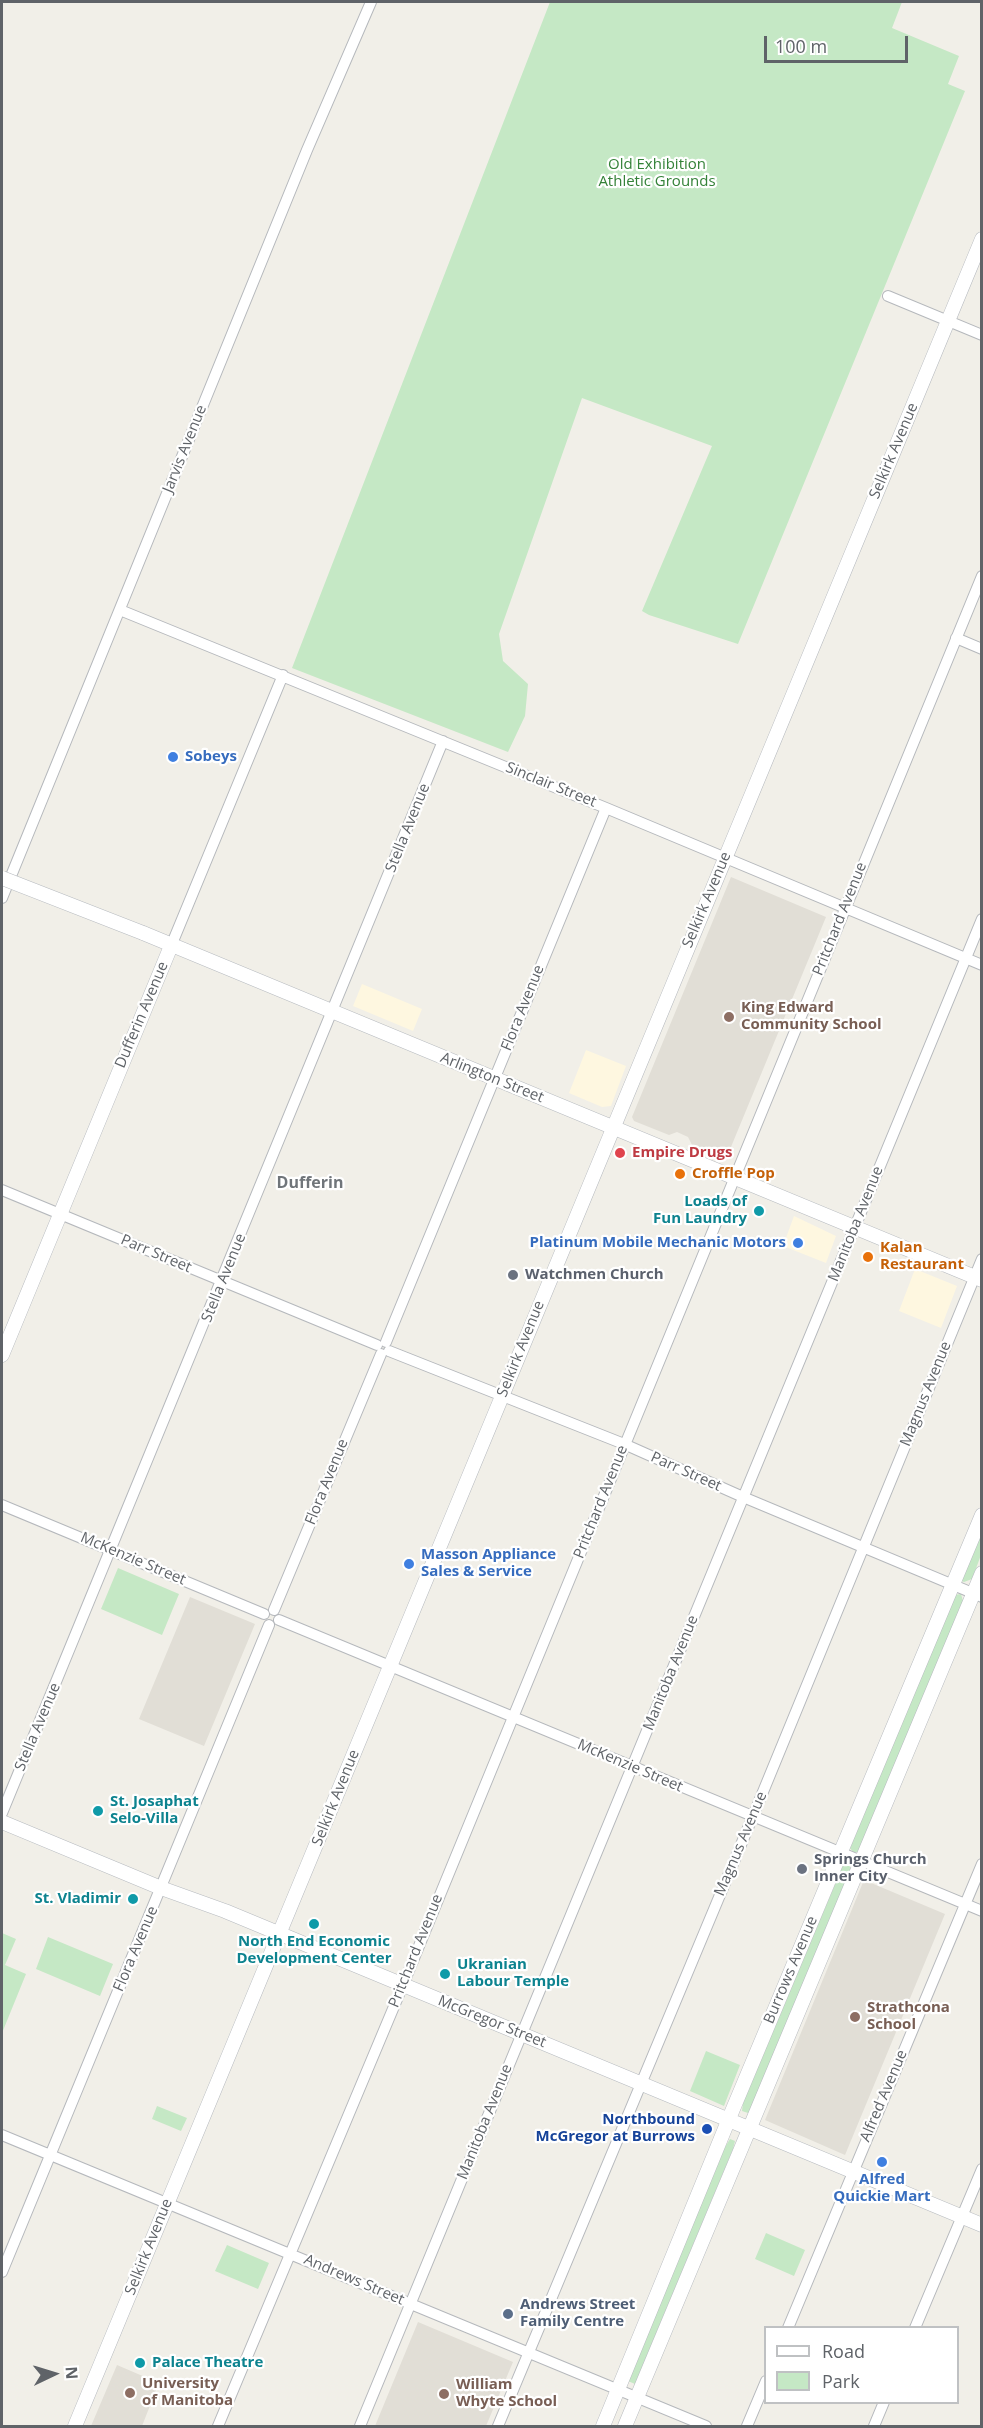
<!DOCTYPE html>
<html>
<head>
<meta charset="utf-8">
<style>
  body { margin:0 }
  #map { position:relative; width:983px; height:2428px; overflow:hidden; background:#f1efe8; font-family:"Open Sans",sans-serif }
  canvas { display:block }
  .frame { position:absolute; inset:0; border:3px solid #5f6368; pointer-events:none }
  .legend { position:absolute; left:764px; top:2326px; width:195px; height:78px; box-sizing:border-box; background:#fff; border:2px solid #bfc1c3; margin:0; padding:8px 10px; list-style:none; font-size:18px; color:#5f6368 }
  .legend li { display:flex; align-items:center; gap:12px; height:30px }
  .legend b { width:30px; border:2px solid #bfc1c3 }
  .north { position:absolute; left:24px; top:2344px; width:60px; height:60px; -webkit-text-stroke:4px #fff; paint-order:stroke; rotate:86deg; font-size:16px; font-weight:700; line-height:24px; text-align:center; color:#5f6368 }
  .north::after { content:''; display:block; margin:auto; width:21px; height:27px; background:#5f6368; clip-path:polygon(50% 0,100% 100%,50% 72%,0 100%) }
  .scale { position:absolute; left:764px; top:36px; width:144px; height:27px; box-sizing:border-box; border:3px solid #5f6368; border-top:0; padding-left:8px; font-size:18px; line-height:21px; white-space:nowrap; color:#5f6368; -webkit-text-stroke:4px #fff; paint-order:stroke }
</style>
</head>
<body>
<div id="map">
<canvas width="983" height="2428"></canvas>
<div class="frame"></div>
<ul class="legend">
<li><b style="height:8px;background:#fff"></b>Road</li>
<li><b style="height:16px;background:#c5e8c5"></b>Park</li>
</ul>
<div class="north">N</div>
<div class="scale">100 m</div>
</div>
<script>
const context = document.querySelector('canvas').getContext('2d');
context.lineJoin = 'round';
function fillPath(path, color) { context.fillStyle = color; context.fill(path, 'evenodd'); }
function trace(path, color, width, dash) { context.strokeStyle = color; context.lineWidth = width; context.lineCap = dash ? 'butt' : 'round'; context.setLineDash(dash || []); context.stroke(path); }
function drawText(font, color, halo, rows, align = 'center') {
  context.font = font + ' "Open Sans",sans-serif'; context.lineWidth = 4.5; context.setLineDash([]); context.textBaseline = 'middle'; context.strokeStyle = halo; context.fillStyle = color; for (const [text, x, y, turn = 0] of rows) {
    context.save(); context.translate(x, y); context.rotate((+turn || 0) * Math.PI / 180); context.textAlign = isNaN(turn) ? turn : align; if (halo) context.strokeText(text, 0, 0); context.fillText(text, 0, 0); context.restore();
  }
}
fillPath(new Path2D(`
  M362 984 422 1009 413 1031 353 1006Z
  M586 1050 626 1066 611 1106 602 1107 569 1093Z
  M794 1216 836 1236 826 1263 783 1246Z
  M915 1269 957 1286 941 1328 899 1311Z`), '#fef7e0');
fillPath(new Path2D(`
  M731 877 826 917 726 1159 692 1145 688 1137 677 1132 669 1135 634 1121 632 1117Z
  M190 1597 255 1624 204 1746 139 1719Z
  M864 1880 945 1914 845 2155 765 2120Z
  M418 2322 513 2362 486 2426H375Z
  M117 2365 159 2383 142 2426H91Z`), '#e1ded6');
fillPath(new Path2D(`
  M550 2H902L892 28 959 56 948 84 965 91 738 644 649 615 642 611 712 446 582 398 499 634 503 661 528 684 525 716 508 752 292 668Z
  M981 1526V1555L972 1579 964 1582 962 1581Z
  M118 1568 179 1594 162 1635 101 1609Z
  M961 1594 963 1601 859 1852H853L850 1848 954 1595Z
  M844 1863 849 1864 851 1869 752 2108 748 2113 742 2111 743 2103Z
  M2 1933 16 1939 5 1965 26 1974 2 2033Z
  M48 1937 113 1964 100 1996 36 1969Z
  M706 2051 740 2065 724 2106 690 2091Z
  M157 2106 187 2118 181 2131 152 2119Z
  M730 2139 735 2141 733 2149 635 2384 628 2381 725 2147Z
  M766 2233 805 2250 794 2276 755 2259Z
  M227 2245 269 2263 258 2289 215 2271Z`), '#c5e8c5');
const street = new Path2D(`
  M888 296 982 335
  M120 610 606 808 982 965
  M956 638 982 649
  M2 898 307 150 371 2
  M171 946 283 675
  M2 1190 377 1345
  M386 1342 606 808
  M389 1351 624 1444 743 1497 982 1597
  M2 1505 264 1614
  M274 1610 381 1354
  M279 1620 982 1911
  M2 1813 443 741
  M2 2135 706 2426
  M2 2272 269 1625
  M788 2328 982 1864
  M915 2328 982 2169
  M218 2426 403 1985 982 576
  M360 2426 982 919
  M498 2426 758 1804 982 1259
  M747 2426 766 2381
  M874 2426 884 2402`);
const secondary = new Path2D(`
  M143 933 982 1280
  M2 1355 171 946
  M2 1822 161 1888 225 1911 982 2225
  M75 2426 982 239
  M603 2426 733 2109 982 1515
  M625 2426 982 1573`);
trace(street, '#b5b8bc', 12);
trace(secondary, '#b6babf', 15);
trace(street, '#fff', 10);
trace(secondary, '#fff', 14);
const secondaryBridge = new Path2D(`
  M2 878 143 933`);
trace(secondaryBridge, '#b6babf', 15, []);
trace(secondaryBridge, '#fff', 14);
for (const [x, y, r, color] of [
  [173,757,6,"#3f7fe0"],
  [729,1017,6,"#8d6e63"],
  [620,1153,6,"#e0444e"],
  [680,1174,6,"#e8710a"],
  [759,1211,6,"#0f9aa8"],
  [798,1243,6,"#3f7fe0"],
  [868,1257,6,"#e8710a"],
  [513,1275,6,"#6b7280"],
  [409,1564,6,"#3f7fe0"],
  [98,1811,6,"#0f9aa8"],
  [802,1869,6,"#6b7280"],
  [133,1899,6,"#0f9aa8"],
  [314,1924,6,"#0f9aa8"],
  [445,1974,6,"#0f9aa8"],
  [855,2017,6,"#8d6e63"],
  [707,2129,6,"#1a4fb4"],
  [882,2162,6,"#3f7fe0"],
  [508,2314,6,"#5c6f8a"],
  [140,2363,6,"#0f9aa8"],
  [130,2393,6,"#8d6e63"],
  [444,2394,6,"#8d6e63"]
]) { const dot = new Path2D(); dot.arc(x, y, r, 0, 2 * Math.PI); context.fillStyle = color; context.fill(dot); trace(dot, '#fff', 2); }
drawText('15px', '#348238', '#fff', [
  ["Old Exhibition",657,165],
  ["Athletic Grounds",657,182]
]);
drawText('15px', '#5f6368', '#fff', [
  ["Jarvis Avenue",185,449,-68],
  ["Selkirk Avenue",894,451,-67],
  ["Sinclair Street",551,785,22],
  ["Stella Avenue",408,828,-68],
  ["Selkirk Avenue",707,900,-67],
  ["Pritchard Avenue",840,919,-68],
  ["Flora Avenue",523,1008,-68],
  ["Dufferin Avenue",142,1015,-67],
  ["Arlington Street",492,1078,22],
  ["Manitoba Avenue",856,1224,-68],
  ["Parr Street",156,1254,23],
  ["Stella Avenue",224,1278,-68],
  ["Selkirk Avenue",521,1349,-68],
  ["Magnus Avenue",926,1394,-68],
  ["Parr Street",686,1472,24],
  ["Flora Avenue",327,1482,-68],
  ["Pritchard Avenue",601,1502,-68],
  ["McKenzie Street",133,1559,23],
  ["Manitoba Avenue",671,1673,-68],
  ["Stella Avenue",38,1727,-67],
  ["McKenzie Street",630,1766,23],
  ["Selkirk Avenue",336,1798,-68],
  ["Magnus Avenue",741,1844,-67],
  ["Flora Avenue",136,1949,-67],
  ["Pritchard Avenue",416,1951,-68],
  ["Burrows Avenue",791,1970,-67],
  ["McGregor Street",492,2022,22],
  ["Alfred Avenue",884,2096,-67],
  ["Manitoba Avenue",485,2122,-68],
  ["Selkirk Avenue",149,2247,-68],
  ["Andrews Street",354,2280,23]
]);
drawText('bold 15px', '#366cbe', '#fff', [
  ["Sobeys",185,757],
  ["Platinum Mobile Mechanic Motors",786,1243,"right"],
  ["Masson Appliance",421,1555],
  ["Sales & Service",421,1572],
  ["Alfred",882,2180,"center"],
  ["Quickie Mart",882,2197,"center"]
], 'left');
drawText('bold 15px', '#785e54', '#fff', [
  ["King Edward",741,1008],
  ["Community School",741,1025],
  ["Strathcona",867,2008],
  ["School",867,2025],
  ["University",142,2384],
  ["of Manitoba",142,2401],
  ["William",456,2385],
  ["Whyte School",456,2402]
], 'left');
drawText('bold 15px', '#be3a42', '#fff', [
  ["Empire Drugs",632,1153]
], 'left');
drawText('bold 15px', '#c56008', '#fff', [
  ["Croffle Pop",692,1174],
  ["Kalan",880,1248],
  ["Restaurant",880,1265]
], 'left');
drawText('bold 15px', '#0d838f', '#fff', [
  ["Loads of",747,1202,"right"],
  ["Fun Laundry",747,1219,"right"],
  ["St. Josaphat",110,1802],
  ["Selo-Villa",110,1819],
  ["St. Vladimir",121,1899,"right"],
  ["North End Economic",314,1942,"center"],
  ["Development Center",314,1959,"center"],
  ["Ukranian",457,1965],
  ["Labour Temple",457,1982],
  ["Palace Theatre",152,2363]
], 'left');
drawText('bold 15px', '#5b616d', '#fff', [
  ["Watchmen Church",525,1275],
  ["Springs Church",814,1860],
  ["Inner City",814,1877]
], 'left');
drawText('bold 15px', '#164399', '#fff', [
  ["Northbound",695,2120],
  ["McGregor at Burrows",695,2137]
], 'right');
drawText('bold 15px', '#4e5e75', '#fff', [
  ["Andrews Street",520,2305],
  ["Family Centre",520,2322]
], 'left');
drawText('bold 16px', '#70757a', '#fff', [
  ["Dufferin",310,1183]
]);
</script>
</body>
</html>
